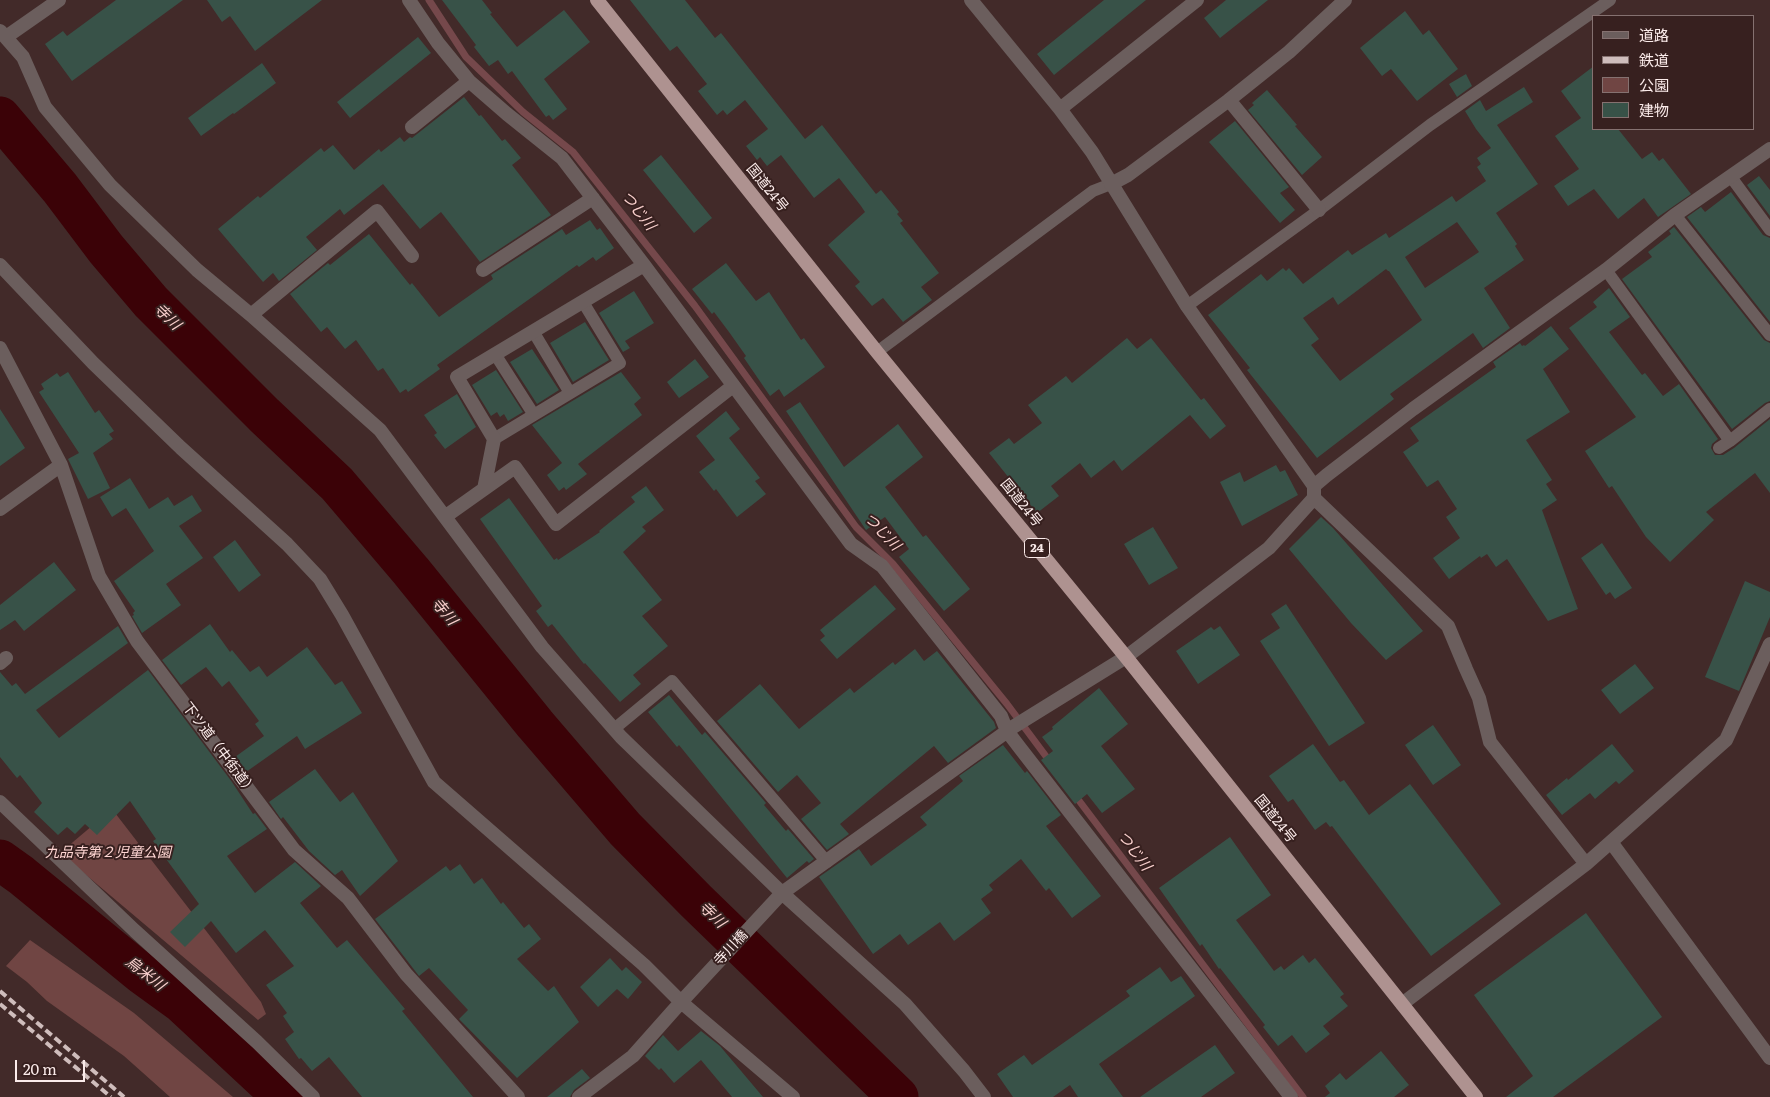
<!DOCTYPE html>
<html>
<head>
<meta charset="utf-8">
<style>
  body { margin:0 }
  #map { position:relative; width:1770px; height:1097px; overflow:hidden; background:#422a29; font-family:Literata,"Noto Sans JP",serif }
  canvas { display:block }
  .legend { position:absolute; left:1592px; top:15px; width:162px; height:115px; box-sizing:border-box; background:#37201f; border:1px solid #857170; margin:0; padding:6px 9px; list-style:none; font-size:15px; color:#fbebea }
  .legend li { display:flex; align-items:center; gap:10px; height:25px }
  .legend b { width:25px; border:1px solid #857170 }
  .scale { position:absolute; left:15px; top:1060px; width:70px; height:22px; box-sizing:border-box; border:2px solid #fbebea; border-top:0; padding-left:6px; font-size:15px; line-height:18px; white-space:nowrap; color:#fbebea; -webkit-text-stroke:4px #37201f; paint-order:stroke }
</style>
</head>
<body>
<div id="map">
<canvas width="1770" height="1097"></canvas>
<ul class="legend">
<li><b style="height:6px;background:#6b5e5d"></b>道路</li>
<li><b style="height:6px;background:#cfbdbc"></b>鉄道</li>
<li><b style="height:14px;background:#704543"></b>公園</li>
<li><b style="height:14px;background:#385248"></b>建物</li>
</ul>
<div class="scale">20 m</div>
</div>
<script>
const context = document.querySelector('canvas').getContext('2d');
context.lineJoin = 'round';
function fillPath(path, color) { context.fillStyle = color; context.fill(path, 'evenodd'); }
function trace(path, color, width, dash) { context.strokeStyle = color; context.lineWidth = width; context.lineCap = dash ? 'butt' : 'round'; context.setLineDash(dash || []); context.stroke(path); }
function drawText(font, color, halo, rows, align = 'center') {
  context.font = font + ' Literata,"Noto Sans JP",serif'; context.lineWidth = 4; context.setLineDash([]); context.textBaseline = 'middle'; context.strokeStyle = halo; context.fillStyle = color; for (const [text, x, y, turn = 0] of rows) {
    context.save(); context.translate(x, y); context.rotate((+turn || 0) * Math.PI / 180); context.textAlign = isNaN(turn) ? turn : align; if (halo) context.strokeText(text, 0, 0); context.fillText(text, 0, 0); context.restore();
  }
}
fillPath(new Path2D(`
  M112 809 261 1002 266 1014 258 1020 60 853Z
  M30 940 134 1013 233 1097H170L124 1056 47 1001 27 982 6 966Z`), '#704543');
trace(new Path2D(`
  M429 0 466 57 523 112 573 152 695 306 856 527 893 564 1007 704 1051 763
  M1074 794 1303 1097`), '#75484b', 7);
trace(new Path2D(`
  M0 117 60 188 106 249 151 302 264 415 337 484 411 571 535 724 625 829 696 901 898 1097
  M0 860 21 875 142 974 182 1003 283 1097`), '#3b0207', 41);
fillPath(new Path2D(`
  M116 0H183L72 81 45 44 63 31 67 36Z
  M207 0H322L255 51 230 16 222 22Z
  M442 0H482L492 13 490 14 517 47 564 10 590 42 544 79 567 109 553 120 549 115 546 117 512 71 508 74 498 60 489 66 474 47 476 45Z
  M630 0H685L715 38 721 33 805 139 822 125 876 194 881 190 899 212 897 214 903 221 900 223 939 273 921 287 932 300 903 322 883 298 872 306 855 286 860 282 828 245 865 212 861 206 839 178 814 198 781 155 767 166 760 157 757 160 746 146 768 129 745 100 727 115 723 110 717 115 698 91 707 84 677 46 670 51Z
  M1104 0H1146L1054 75 1037 54Z
  M1226 0H1268L1220 38 1204 18Z
  M1405 11 1423 35 1429 30 1458 69 1417 101 1391 69 1382 76 1360 48Z
  M418 37 431 53 350 118 337 102Z
  M262 63 276 83 234 114 233 113 201 136 188 118Z
  M1594 66V129H1618L1642 159 1652 152 1659 161 1663 158 1691 194 1658 217 1644 198 1618 219 1594 189 1568 206 1554 186 1579 169 1555 136 1581 118 1561 91Z
  M1466 74 1472 86 1457 97 1449 84Z
  M1524 87 1533 102 1497 125 1538 184 1496 213 1517 244 1515 246 1524 260 1484 288 1510 328 1483 348 1473 333 1390 394 1394 399 1317 458 1247 370 1250 368 1208 315 1261 274 1267 281 1283 268 1286 271 1289 268 1303 284 1348 250 1352 255 1386 233 1389 238 1452 196 1456 202 1486 181 1477 167 1481 164 1477 158 1491 148 1476 129 1465 111 1480 100 1486 111ZM1457 222 1479 252 1425 288 1405 257ZM1386 269 1388 271H1389L1422 320 1340 381 1311 345 1319 339 1303 318 1333 297 1338 305Z
  M1267 90 1297 125 1295 126 1322 157 1302 175 1248 110 1254 105 1252 103Z
  M464 97 479 116 481 115 502 141 505 139 521 158 512 165 551 215 480 262 441 212 420 229 383 184 344 215 340 209 306 237 317 250 279 281 273 273 263 282 218 229 258 196 260 198 321 148 324 152 333 145 354 170 379 149 381 152 400 137 404 142 410 137 412 138Z
  M1235 121 1289 187 1280 193 1295 210 1280 223 1209 142Z
  M661 155 712 218 694 233 643 170Z
  M1759 176 1770 190V216L1747 185Z
  M1731 192 1763 235 1770 238V322L1687 217 1701 207 1705 212Z
  M590 220 597 230 600 228 614 248 596 261 593 257 579 267 577 265 437 365 440 369 408 392 406 389 400 393 383 368 378 371 356 340 345 349 327 327 321 332 290 294 328 263 330 265 369 234 410 285 412 283 439 317 493 279 491 275 562 229 566 235Z
  M1674 227 1764 340 1770 343V401L1765 403 1732 429 1622 279 1652 257 1648 252 1671 234 1669 231Z
  M726 263 756 301 769 292 801 340 804 338 825 367 784 397 779 389 770 396 744 358 746 356 729 332 714 312 712 314 692 289Z
  M1609 288 1630 317 1609 332 1642 375 1645 373 1663 396 1679 384 1718 439 1712 444 1711 448 1715 455H1723L1734 448 1770 419V493L1755 473 1706 512 1714 520 1670 562 1646 537 1612 486 1609 488 1585 451 1636 417 1569 328 1597 307 1593 302Z
  M634 291 654 323 625 341 630 348 623 352 599 313Z
  M585 322 609 360 573 382 550 343Z
  M1551 326 1569 349 1543 369 1570 412 1526 440 1552 480 1546 484 1557 500 1542 510 1578 609 1548 621 1507 559 1496 567 1487 554 1481 558 1480 556 1449 579 1433 558 1460 538 1446 517 1457 509 1438 480 1427 487 1403 452 1419 441 1410 428 1496 367 1493 362 1520 343 1522 346 1524 345 1525 346Z
  M1127 338 1137 349 1151 338 1201 400 1204 398 1226 426 1210 439 1190 415 1122 471 1114 460 1091 478 1080 463 1051 486 1059 496 1037 513 989 453 1009 438 1014 444 1042 423 1028 405 1066 376 1072 383Z
  M532 349 559 390 537 404 510 362Z
  M695 359 709 377 679 398 667 382Z
  M496 370 523 412 508 421 504 414 500 417 497 412 491 416 472 385Z
  M68 372 95 413 99 410 114 431 109 434 113 439 93 453 110 488 88 499 68 459 79 453 39 392 44 389 41 384 57 373 60 377Z
  M621 372 641 398 634 404 642 415 578 464 587 474 566 490 564 487 559 491 547 475 562 463 532 425Z
  M457 394 476 427 445 449 434 435 437 433 424 415Z
  M800 402 844 467 898 424 923 457 885 487 923 537 926 535 970 589 944 611 899 557 909 549 885 517 866 530 786 411Z
  M0 409 25 448 0 466Z
  M726 411 740 429 729 438 760 478 755 481 766 494 737 517 716 489 714 491 699 472 715 460 696 436Z
  M1276 465 1280 472 1285 470 1298 495 1242 526 1220 482 1240 472 1244 482Z
  M130 478 149 509 168 497 174 506 192 495 202 511 179 526 203 558 166 584 181 605 142 633 132 616 134 615 133 613 135 611 114 581 154 551 126 508 112 517 100 497Z
  M646 486 664 510 642 527 646 531 623 552 662 600 642 616 668 646 633 675 641 684 620 702 585 663 584 664 552 624 548 627 536 611 542 606 480 519 509 498 554 560 557 558 558 560 600 532 599 531 635 502 631 497Z
  M1321 517 1333 528 1423 631 1386 660 1351 623 1289 549Z
  M1153 527 1178 568 1149 585 1124 544Z
  M235 540 261 575 239 592 213 557Z
  M1602 543 1632 588 1615 599 1610 592 1606 595 1581 558Z
  M54 562 76 590 24 631 15 620 0 630V605Z
  M1745 581 1770 592V617L1739 691 1705 677Z
  M875 585 896 609 837 659 820 640 825 636 820 630Z
  M1286 604 1365 723 1329 746 1260 641 1280 628 1271 614Z
  M210 624 230 652 232 650 250 672 259 666 267 677 307 647 335 685 342 681 362 713 305 749 297 736 246 772 235 757 264 736 255 724 259 721 229 681 222 687 206 667 181 685 162 660Z
  M118 626 128 643 36 710 59 738 148 670 232 782 253 814 255 813 267 829 227 856 255 893 295 862 321 886 300 903 337 948 347 940 405 1009 402 1011 473 1097H362L329 1057 312 1071 301 1058 299 1059 285 1039 294 1032 283 1016 287 1013 266 985 294 966 265 930 236 953 211 921 185 947 170 932 199 904 153 841 156 839 130 801 97 835 85 824 75 834 67 827 58 835 34 812 42 803 20 775 17 778 0 757V672L12 686 16 683 25 694Z
  M1220 626 1240 655 1198 684 1176 651 1211 627 1214 630Z
  M915 649 924 661 937 651 994 722 996 728 948 763 934 746 840 824 849 834 827 850 801 819 821 803 797 775 778 792 717 721 760 684 799 729 850 688 854 693 893 662 895 665Z
  M1635 664 1654 688 1620 714 1601 690Z
  M1099 688 1128 724 1101 746 1135 789 1102 813 1087 794 1075 804 1041 760 1053 751 1042 737 1053 729 1052 727Z
  M669 695 702 735 705 732 766 803 764 805 786 831 788 829 814 859 809 863 807 861 787 878 679 745 677 747 648 712Z
  M1433 725 1461 765 1433 785 1405 745Z
  M1313 744 1340 782 1344 780 1369 815 1410 784 1501 904 1431 956 1332 826 1330 827 1326 822 1315 830 1293 799 1288 802 1269 776Z
  M1612 744 1634 771 1619 784 1616 781 1595 799 1590 793 1562 815 1546 795 1567 778 1568 780Z
  M1003 745 1025 773 1027 771 1061 815 1046 826 1101 896 1072 918 1049 888 1046 891 1021 859 989 885 993 890 981 899 991 913 954 941 940 922 908 945 900 934 873 954 819 877 859 849 871 866 927 825 920 817 963 781 959 776Z
  M315 769 340 802 353 792 398 861 360 896 342 870 335 875 309 851 283 817 281 819 269 802Z
  M1230 837 1271 895 1236 920 1274 971 1281 966 1284 970 1303 955 1309 963 1315 958 1344 994 1340 997 1348 1006 1323 1026 1330 1034 1306 1053 1292 1035 1278 1046 1263 1027 1265 1025 1220 968 1219 969 1202 944 1200 946 1159 888Z
  M460 864 474 884 482 878 501 904 503 902 524 928 529 924 541 939 517 959 548 991 554 986 579 1022 517 1078 459 1019 468 1010 429 968 419 976 375 919 446 866 450 871Z
  M1586 913 1662 1017 1553 1097H1506L1533 1076 1474 995Z
  M610 958 622 971 626 967 642 982 628 999 617 989 598 1007 580 987Z
  M1160 967 1171 982 1181 976 1195 996 1099 1064 1123 1097H1078L1070 1085 1053 1097H1013L997 1074 1024 1055 1032 1065 1130 996 1126 991Z
  M701 1031 720 1046 763 1097H732L701 1060 674 1083 661 1068 659 1070 645 1056 663 1035 678 1051Z
  M1215 1045 1235 1073 1201 1097H1140Z
  M1381 1051 1409 1085 1394 1097H1325L1330 1093 1325 1086 1340 1073 1346 1080Z
  M582 1069 590 1078 574 1090 570 1097H547Z`), '#385248');
trace(new Path2D(`
  M1731 177 1770 230
  M1675 215 1770 335
  M1606 270 1730 441
  M1187 306 1319 210 1430 125 1610 0
  M533 331 570 393
  M877 352 1093 191 1111 184
  M495 354 534 415
  M494 439 620 363 583 302
  M1719 448 1730 441 1770 409
  M614 729 672 681 827 862`), '#6b5e5d', 12);
trace(new Path2D(`
  M409 0 438 43 469 81 507 114 562 158 644 265 851 544 882 566 1001 716 1007 731 1020 748 1291 1097
  M971 0 1060 109 1092 152 1187 306 1314 486
  M0 31 23 57 45 107 110 185 197 270 251 315 380 430 542 647 621 737 782 893 905 1004 964 1071 984 1097
  M6 37 59 0
  M1229 100 1319 210
  M1060 109 1197 0
  M412 127 469 81
  M1111 184 1128 175 1229 100 1289 52 1345 0
  M0 265 93 363 181 448 287 544 320 579 342 615 434 782 644 965 681 1002 793 1097
  M483 270 593 198
  M251 315 377 211 412 256
  M0 348 61 465 99 576 137 641 294 850 348 898 406 974 518 1097
  M484 489 494 439 457 377 644 265
  M1314 498 1448 626 1466 669 1479 698 1490 742 1586 864
  M0 509 61 465
  M446 516 515 467 556 524 733 386
  M0 663 6 658
  M0 802 135 931 257 1042 313 1097
  M1611 842 1770 1058
  M1402 1004 1586 864 1726 740 1770 644
  M579 1097 633 1056 681 1002 782 893 1013 727 1126 657 1269 548 1314 498V486L1327 475 1413 409 1606 270 1675 215 1770 149`), '#6b5e5d', 14);
trace(new Path2D(`
  M597 0 877 352 1126 657 1476 1097`), '#ae9290', 14);
trace(new Path2D(`
  M0 991 124 1097
  M0 1004 111 1097`), '#cfbdbc', 4, [8, 4]);
for (const [x, y, w] of [
  [1037,548,25]
]) { const box = new Path2D(); box.roundRect(x - w / 2, y - 9.5, w, 19, 4); context.fillStyle = '#37201f'; context.fill(box); trace(box, '#fbebea', 1); }
drawText('bold 12px', '#fbebea', null, [
  ["24",1037,548]
]);
drawText('14px', '#fbebea', '#37201f', [
  ["国道24号",767,188,51],
  ["国道24号",1021,503,51],
  ["下ツ道（中街道）",219,749,53],
  ["国道24号",1275,819,51],
  ["寺川橋",731,948,-47]
]);
drawText('italic 14px', '#ffd6d3', '#37201f', [
  ["九品寺第２児童公園",108,853]
]);
drawText('italic 15px', '#fad1ce', '#37201f', [
  ["つじ川",638,211,52],
  ["寺川",167,317,44],
  ["つじ川",882,532,46],
  ["寺川",444,612,50],
  ["つじ川",1134,851,53],
  ["寺川",712,915,44],
  ["烏米川",145,974,38]
]);
</script>
</body>
</html>
